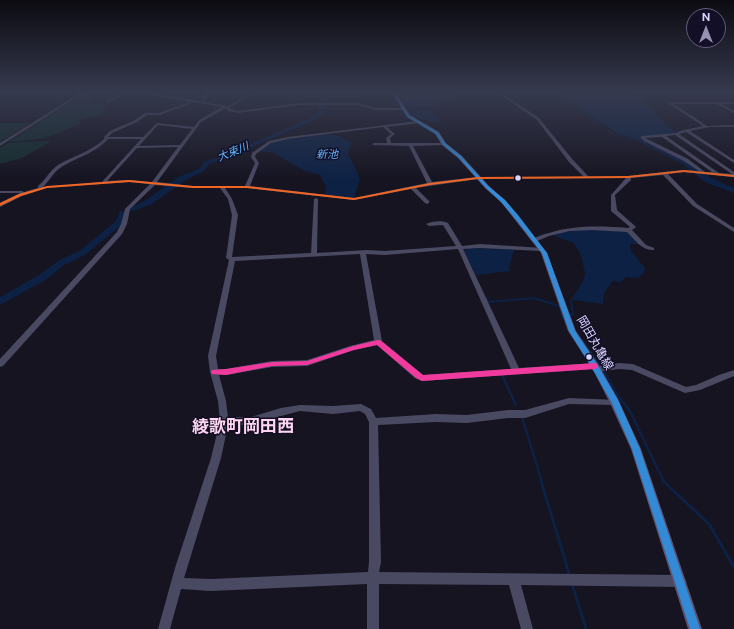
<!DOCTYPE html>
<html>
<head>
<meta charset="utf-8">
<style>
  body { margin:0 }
  #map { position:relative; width:734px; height:629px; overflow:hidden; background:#161421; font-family:"Public Sans",sans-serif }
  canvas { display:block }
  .north { position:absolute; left:686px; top:8px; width:40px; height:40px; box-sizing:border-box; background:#130f26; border:1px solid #625e7d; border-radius:50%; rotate:0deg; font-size:11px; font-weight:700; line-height:16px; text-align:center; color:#d9d4ff }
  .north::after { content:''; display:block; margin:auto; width:14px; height:18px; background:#9591b1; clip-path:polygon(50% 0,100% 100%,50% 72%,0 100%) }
</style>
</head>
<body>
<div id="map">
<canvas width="734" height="629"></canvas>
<div class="north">N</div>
</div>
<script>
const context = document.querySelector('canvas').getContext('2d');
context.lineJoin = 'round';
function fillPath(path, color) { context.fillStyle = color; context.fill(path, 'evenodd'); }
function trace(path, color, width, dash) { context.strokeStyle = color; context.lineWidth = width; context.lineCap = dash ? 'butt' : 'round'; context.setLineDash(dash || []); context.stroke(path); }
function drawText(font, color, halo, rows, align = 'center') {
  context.font = font + ' "Public Sans","Noto Sans JP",sans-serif'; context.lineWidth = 3; context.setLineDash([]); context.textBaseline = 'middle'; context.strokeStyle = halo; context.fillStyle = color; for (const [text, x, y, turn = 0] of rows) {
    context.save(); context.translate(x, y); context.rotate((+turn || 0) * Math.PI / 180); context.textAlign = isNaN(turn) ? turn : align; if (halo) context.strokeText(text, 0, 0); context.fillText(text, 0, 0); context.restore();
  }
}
fillPath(new Path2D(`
  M84 93H97L91 95 90 100 95 104 102 103 107 108 102 111 103 115 77 120 82 122C54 137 41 140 9 142Z
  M0 123H30L0 142Z
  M49 141 50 142 22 158 0 164V148L8 143Z`), '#132c2d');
fillPath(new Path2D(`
  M398 93H459V96L447 100 439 106 413 109 405 107Z
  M557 93H634L648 104 659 117 676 133 639 137 640 138 620 135Z
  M427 110 442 121 440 122H431L410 115 411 111Z
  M325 134 340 136 352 143 349 149 348 157 351 159 360 179 354 198 325 196 326 187 320 175 303 170 274 153 258 151 273 142Z
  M594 229 629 232 638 244H630L631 251 645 268 644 273 638 278 626 277 621 282 613 281 604 293 603 304 573 300V297L584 279 585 273 581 255 574 243 554 236 562 232Z
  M480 248 514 250 509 267 510 271 476 275 463 250Z`), '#0d2144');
trace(new Path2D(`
  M391 93 397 102
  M552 93 621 139H638`), '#0d2144', 1);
trace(new Path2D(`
  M486 298 488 302 534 298 559 306 563 318
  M569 317 573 314 571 300 574 297
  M582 340 600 366`), '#0d2144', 2);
trace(new Path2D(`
  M600 365 618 396 630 411 664 482
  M502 375 516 405
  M522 417 542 482`), '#0d2144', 2.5);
trace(new Path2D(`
  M541 481 569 573
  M663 481 709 524 734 567
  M573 587 586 629`), '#0d2144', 3);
fillPath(new Path2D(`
  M327 93H332L324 106 325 113 312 121 229 157 209 164 204 171 184 181 152 204 130 212 126 210 146 200 178 177 199 169 204 162 225 155 308 119 319 112 318 105Z
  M622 131H626L687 162 711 178 734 188V193L705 182 683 164 622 133Z
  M120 211H123L127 213 123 224 85 255 64 265 47 279 0 305V297L39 275 58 261 79 251 116 221Z`), '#0d2144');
fillPath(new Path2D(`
  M80 93H84L0 146V143Z
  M121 93H126L108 103 105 102Z
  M150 93 201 101 205 93H209L204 102 228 106 251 93H255L230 107V109L238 111 300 103H358L376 108H403L405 109 403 110H376L358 105H300L238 113 227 111 226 108 201 122 157 182 193 186H245L255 163 251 157 252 153 269 141 288 137 418 121H419V123L387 127 395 134 390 138 391 143H445L446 144 444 145 413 146 432 182 478 177H584L569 162 537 120 498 93H502L539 118 573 160 589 177 628 176 684 170 699 171 684 161 644 141 640 137 642 136 676 133 680 131 703 126 669 104V102H734V104H722L734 111V113L717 104H674L707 126 734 125V127H710L690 131 734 160V163L686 132 679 134 734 172V177L684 172 668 174 697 204 734 228V232L693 206 663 175 631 178V180L615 195 617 210 635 226 636 227 632 230 646 245 654 248V250C642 251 635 240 627 232L592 230 570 231 549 236 535 242 532 240C537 236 544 234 549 233 575 225 601 226 628 228L630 227 611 211V195L626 178 478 179 416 188 430 202 427 204 425 203 411 189 354 200 247 188H225L232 199 238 215 232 257 311 253 314 199 316 198 318 199 317 253 367 250 385 251 456 246 443 225 429 226 426 224C431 221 443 220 448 223L462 246 480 244 543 248V250L541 251 480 248 463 249 519 368 595 363 598 364 599 366 619 363 633 364 686 387 696 385 719 375 734 370V376L700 390 685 393 632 370 619 369 596 372 593 371 592 369 422 381 415 378 377 345 354 350 307 366 272 367 226 375H219L226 401 228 417H251L281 408 300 405 333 406 361 404 371 409 376 418 436 414 467 415 508 410H525L569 398 618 400 619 402 618 404 615 405 569 404 525 418H508L467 423 436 422 378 425 381 562 379 572 680 575 684 577 686 581 684 585 680 587 521 585 533 629H521L509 585 379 584V629H367V584L211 591 181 589 170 629H158L175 568 211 458 220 421 218 401 210 372 208 356 229 260 226 258 232 215 228 199 220 188H193L155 185 130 209 127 224 122 234 3 366 0 367V359L117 232 121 224 125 209 150 184 129 182 47 188 22 196 0 207V203L20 193H0V191H22L24 192 38 188V186C46 180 49 171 58 165 73 156 91 152 104 139V137L110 131 135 120 145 113H159L190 102 151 95ZM194 102 222 107 199 120 194 127 157 123 143 137H108L112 133 137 122 147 115H160ZM158 125 192 129 180 145 139 146ZM383 127 391 134 386 138 387 143H374L372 144 373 145 409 146 427 183 354 198 250 186 259 163 255 157 256 154 271 143 288 139ZM675 135 732 174 719 173 666 136ZM661 137H662L712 172H705L688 159 645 138ZM108 139H141L102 182 43 187C50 180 53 173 60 168 76 157 95 154 108 139ZM178 147 152 182 129 180 107 181 137 148ZM458 249 511 369 423 375 382 341 366 254 385 255ZM360 254 374 340 350 346 307 360 272 361 226 369H218L216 356 235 261ZM300 411 333 414 360 411 365 414 369 422V562L368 572 211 579 184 578 221 458 228 425H251L281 416Z`), '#4a4962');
fillPath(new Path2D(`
  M392 93H396L410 115 439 132 446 143 462 156 489 186 505 200 547 253 576 331 598 364 618 399 641 449 702 629H688L631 449 610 403 592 368 568 331 541 253 501 202 485 188 458 158 442 145 435 134 407 117Z`), '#5e5373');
fillPath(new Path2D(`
  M393 93H395L409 115 438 132 445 143 461 156 488 186 505 200 518 215 547 253 575 331 597 364 618 400 640 449 700 629H690L632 449 612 403 592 368 569 331 542 253 514 217 501 202 486 188 459 158 443 145 436 134 407 117Z`), '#338bd7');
fillPath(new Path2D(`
  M684 170 734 175V177L684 172 628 178 478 179 430 185 354 200 247 188H193L129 182 47 188 21 196 0 206V203L19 194 47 186 129 180 193 186H247L354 198 430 183 478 177 628 176Z`), '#f26522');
fillPath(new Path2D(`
  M378 340H380L423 375 595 363 597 364 598 366 597 368 595 369 422 381 416 378 377 345 354 350 307 365 272 366 226 375 212 374 211 372 212 370 226 369 272 362 307 361 353 346Z`), '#f13a9d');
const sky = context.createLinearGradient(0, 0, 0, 181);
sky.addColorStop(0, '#0c0b12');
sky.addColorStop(0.51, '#363a4e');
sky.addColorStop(1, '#363a4e00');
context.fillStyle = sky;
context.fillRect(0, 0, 734, 181);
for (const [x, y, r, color] of [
  [518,178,3.5,"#d9d4ff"],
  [589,357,3.5,"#d9d4ff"]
]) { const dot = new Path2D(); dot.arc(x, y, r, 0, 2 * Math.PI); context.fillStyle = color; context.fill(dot); trace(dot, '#130f26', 1.5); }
drawText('italic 11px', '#62b6ff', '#130f26', [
  ["大束川",233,152,-22],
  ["新池",327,155]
]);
drawText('12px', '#d9d4ff', '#130f26', [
  ["岡田丸亀線",595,343,60]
]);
drawText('bold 17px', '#ffd6f0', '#130f26', [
  ["綾歌町岡田西",243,427]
]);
</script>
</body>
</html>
